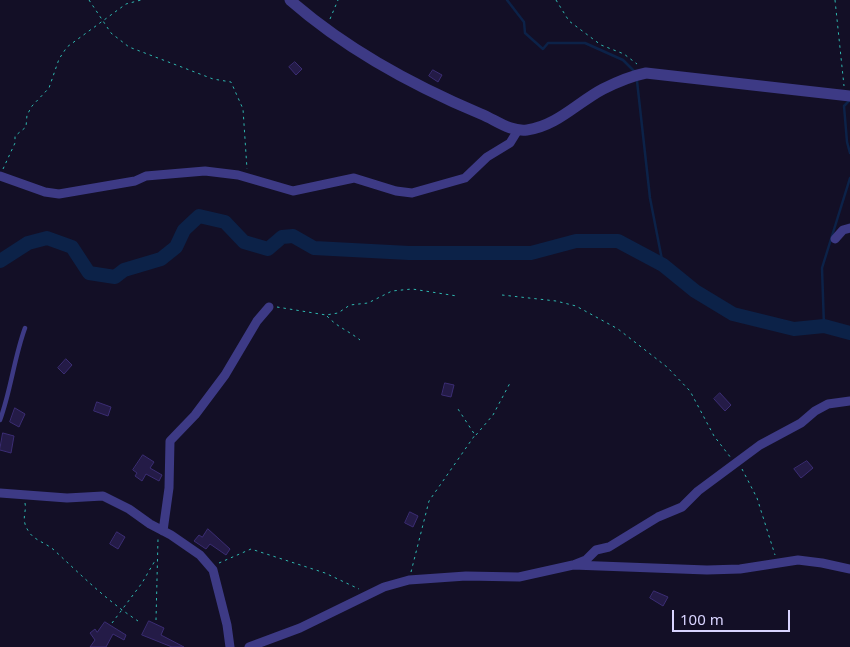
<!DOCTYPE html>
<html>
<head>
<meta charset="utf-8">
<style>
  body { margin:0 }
  #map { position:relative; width:850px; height:647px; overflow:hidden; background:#130f26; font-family:"Noto Sans",sans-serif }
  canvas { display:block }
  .scale { position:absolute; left:672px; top:610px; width:118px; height:22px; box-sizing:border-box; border:2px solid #d9d4ff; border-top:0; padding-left:6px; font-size:15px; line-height:18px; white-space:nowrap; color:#d9d4ff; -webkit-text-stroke:4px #130f26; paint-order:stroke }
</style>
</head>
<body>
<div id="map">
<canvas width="850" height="647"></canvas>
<div class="scale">100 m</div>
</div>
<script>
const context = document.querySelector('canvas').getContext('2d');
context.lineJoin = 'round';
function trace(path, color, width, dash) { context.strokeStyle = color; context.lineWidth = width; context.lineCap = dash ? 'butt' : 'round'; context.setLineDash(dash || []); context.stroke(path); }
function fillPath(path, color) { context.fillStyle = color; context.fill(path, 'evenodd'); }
trace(new Path2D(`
  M507 0 524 22 525 33 543 49 548 43H585L623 60 634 71
  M637 81 650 198 663 265
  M850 100 844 106 847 142 850 153
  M824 326 822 268 850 178`), '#0c2248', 2.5);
trace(new Path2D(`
  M0 261 28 243 47 238 72 247 89 273 115 277 124 270 161 259 176 247 184 230 199 216 225 222 244 242 268 249 282 237 293 236 314 248 409 253H531L576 241H618L663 265 695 291 733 314 794 329 824 326 850 333`), '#0c2248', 14);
const building = new Path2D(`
  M295 62 302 69 296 75 289 67Z
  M433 70 442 75 438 82 429 76Z
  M66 359 72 365 64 374 58 368Z
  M445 383 454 385 451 397 442 395Z
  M720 393 731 405 725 411 714 399Z
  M97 402 111 407 108 416 94 411Z
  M15 408 25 414 19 427 10 422Z
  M3 433 14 436 11 453 0 450Z
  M143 455 154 462 150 468 162 475 159 481 146 474 142 481 135 476 137 473 133 470Z
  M807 461 813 468 801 478 794 469Z
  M410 512 418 516 413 527 405 523Z
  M208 529 230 549 226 555 210 544 206 549 194 541 199 535 202 537Z
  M117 532 125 537 118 549 110 544Z
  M654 591 668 597 663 606 650 598Z
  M149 621 164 628 161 635 184 647H172L142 635Z
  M105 622 126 635 124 640 113 634 106 647H90L95 640 90 633 95 629 97 632Z`);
fillPath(building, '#241b47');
trace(building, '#3b2d73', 1);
trace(new Path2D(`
  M89 0 111 33 129 47 213 79 231 82 243 109 247 169
  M556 0 569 21 601 45 624 54 637 64
  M835 0 844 86
  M330 19 338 0
  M3 169 15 143V136L26 127 27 115 32 106 49 88 59 59 67 47 126 4 141 0
  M502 295 556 301 576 306 618 329 667 367 690 391 714 436 731 458
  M277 307 326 315 338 313 350 305 368 303 392 291 412 289 457 296
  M327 316C337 327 349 331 360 340
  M476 435 493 415 510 383
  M742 469 757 498 775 555
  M25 503C27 513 20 519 29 532 34 540 46 543 54 550 81 575 106 600 138 621
  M219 563 251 549 325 573 359 589
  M411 572 429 501 475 435 458 409
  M156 620 158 539
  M112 623 142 583 156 559`), '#2fb8b0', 1, [2.5, 4]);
trace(new Path2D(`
  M0 420C11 390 14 358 25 328`), '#3d3a85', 4.5);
trace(new Path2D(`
  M0 176 45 192 59 194 135 181 146 176 205 171 238 175 293 191 354 178 396 191 412 193 465 178 487 157 510 143 518 130
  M835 239 843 230 850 228
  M0 493 67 498 103 496 129 509 150 524 171 535 200 555 213 570 227 625 230 647
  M163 531 169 488 170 441 195 415 225 375 257 321 269 307
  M576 564 586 560 596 550 609 547 658 517 682 507 698 491 760 445 801 423 815 411 828 404 850 401
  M249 647 300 628 384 587 409 580 466 576 519 577 573 565 707 570 740 569 798 560 822 563 850 569`), '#3d3a85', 9);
trace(new Path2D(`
  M290 0C347 50 412 85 481 114 496 120 510 132 527 130 557 126 578 102 603 89 617 82 631 76 646 73L850 96`), '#3d3a85', 11);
</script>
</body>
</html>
